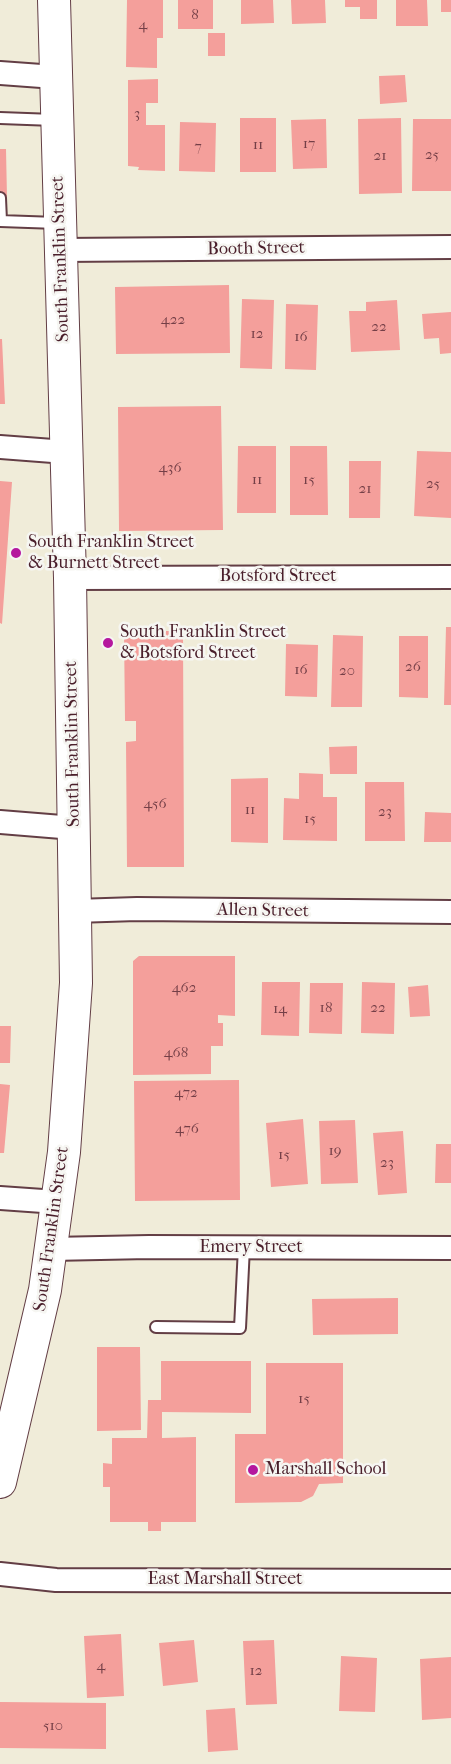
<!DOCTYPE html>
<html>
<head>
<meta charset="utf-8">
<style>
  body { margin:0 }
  canvas { display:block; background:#f0ecd9 }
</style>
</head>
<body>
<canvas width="451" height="1764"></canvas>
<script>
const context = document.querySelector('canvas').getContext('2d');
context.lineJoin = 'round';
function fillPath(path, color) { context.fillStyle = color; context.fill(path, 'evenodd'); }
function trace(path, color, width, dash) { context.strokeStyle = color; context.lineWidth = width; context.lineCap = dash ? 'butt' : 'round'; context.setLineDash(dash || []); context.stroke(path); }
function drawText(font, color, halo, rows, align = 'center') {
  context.font = font + ' "IM FELL French Canon",serif'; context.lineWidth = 5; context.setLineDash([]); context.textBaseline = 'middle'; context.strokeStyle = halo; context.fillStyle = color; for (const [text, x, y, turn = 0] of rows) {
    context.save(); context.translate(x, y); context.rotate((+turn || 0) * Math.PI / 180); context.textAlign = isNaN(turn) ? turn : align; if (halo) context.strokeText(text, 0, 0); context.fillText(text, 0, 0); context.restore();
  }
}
fillPath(new Path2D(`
  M127 0H163V38H157V68L126 67Z
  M178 0H213V29H178Z
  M241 0H273L274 23 241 24Z
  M291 0H325L326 23 292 24Z
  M345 0H377V19H360V7H345Z
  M396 0H427L428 26H396Z
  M441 0H451V12H441Z
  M208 33H225V56H208Z
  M405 75 407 102 380 104 379 76Z
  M158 79V103H146V125H165V171L138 170 139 167 128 166V80Z
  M240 118H276V172H240Z
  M401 118 402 193 359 194 358 119Z
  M326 119 327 168 293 169 291 120Z
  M413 119H451V191H412Z
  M180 122 216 123 215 172 179 171Z
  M0 149H6L7 198H0Z
  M229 285 230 353 116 354 115 287Z
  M242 299 274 300 272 369 240 368Z
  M397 300 400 350 351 352 349 311H366V302Z
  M286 304 318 305 316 370 285 369Z
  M451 312V353L440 354 439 338 424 339 422 314Z
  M0 339H2L5 404H0Z
  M221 406 223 530 119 531 118 407Z
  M238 446H276V513H237Z
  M290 446H327L328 515H290Z
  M417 451 451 452V518L414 516Z
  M349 461H381L380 518H349Z
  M0 481 12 482 2 624 0 623Z
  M446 627H451V705H444Z
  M124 631H183L184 867H127L126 742 136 741V721H125Z
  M333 635 363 636 362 707H331Z
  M399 636H428V698L399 697Z
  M286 644 318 645 317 697 285 696Z
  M357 746V774H330L329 747Z
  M299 773 323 774V797H337V841L283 840 284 798 299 799Z
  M268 778V843L231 842V779Z
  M365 782H404L405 841H365Z
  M425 812 451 813V842H424Z
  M139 956H235V1016L218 1015V1023H223V1046H211V1074L133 1075V961Z
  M262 982H300L299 1036 261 1035Z
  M362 982 395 983 394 1034 361 1033Z
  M310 983H343L342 1034 309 1033Z
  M428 985 430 1016 410 1017 408 987Z
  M0 1026H11L10 1063H0Z
  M239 1080 240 1200 135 1201 134 1081Z
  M0 1084 10 1085 4 1153H0Z
  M303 1119 308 1184 271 1187 266 1123Z
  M355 1120 358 1183 321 1184 319 1121Z
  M403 1131 407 1193 378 1195 373 1133Z
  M436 1144H451V1183H435Z
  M398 1298V1334L313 1335 312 1299Z
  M97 1347H140L141 1430 97 1431Z
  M161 1361H251V1413L162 1412V1438L196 1437V1522H161V1531H148V1522H110V1487H103V1463L112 1464V1438H147L148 1400H161Z
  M266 1363H343V1483L319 1484 313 1496 301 1502 235 1503V1434H266Z
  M121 1634 124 1696 87 1698 84 1636Z
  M194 1640 198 1682 163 1686 159 1643Z
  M274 1640 277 1704 246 1705 243 1641Z
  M341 1656 377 1658 375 1712 339 1711Z
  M451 1657V1718L422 1720 420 1659Z
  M0 1702 106 1703V1749L0 1748Z
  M235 1708 238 1750 208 1752 206 1710Z`), '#f49f9b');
const lane = new Path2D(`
  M0 118 54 120
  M0 198 1 221
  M0 221 57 223
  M156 1327 240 1328 244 1247`);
const street = new Path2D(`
  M0 73 55 77
  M60 250 451 247
  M0 447 66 452
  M70 578 451 577
  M0 822 74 828
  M75 911 137 909 451 912
  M0 1198 57 1202
  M51 1249 149 1247 451 1248
  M0 1574 56 1580 451 1581`);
const secondary = new Path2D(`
  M0 1482 45 1290 64 1152 76 983 70 578 54 0`);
trace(lane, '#633e45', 14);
trace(street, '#633e45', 26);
trace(secondary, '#633e45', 34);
trace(lane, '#fff', 10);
trace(street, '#fff', 22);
trace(secondary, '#fff', 32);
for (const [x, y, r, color] of [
  [16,553,6,"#b5179e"],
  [108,643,6,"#b5179e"],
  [253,1470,6,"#b5179e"]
]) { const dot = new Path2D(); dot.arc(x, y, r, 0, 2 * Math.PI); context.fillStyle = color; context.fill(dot); trace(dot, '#f6f6f2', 2); }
drawText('15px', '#743f47', null, [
  ["8",195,15],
  ["4",143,25],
  ["3",137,114],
  ["17",309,144],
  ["11",258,145],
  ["7",198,147],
  ["25",432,155],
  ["21",380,156],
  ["422",173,320],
  ["22",379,327],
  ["12",257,334],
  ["16",301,337],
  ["436",170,468],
  ["11",257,480],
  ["15",309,480],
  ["25",433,484],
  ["21",365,489],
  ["26",413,667],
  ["16",301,670],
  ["20",347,671],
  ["456",155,804],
  ["11",250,810],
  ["23",385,812],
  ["15",310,819],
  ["462",184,988],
  ["18",326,1008],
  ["22",378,1008],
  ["14",280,1009],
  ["468",176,1053],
  ["472",186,1093],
  ["476",187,1129],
  ["19",335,1151],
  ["15",284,1155],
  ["23",387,1163],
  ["15",304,1399],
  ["4",101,1666],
  ["12",256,1671],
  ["510",53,1726]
]);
drawText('18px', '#4a1f2b', '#f6f6f2', [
  ["Booth Street",256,249,-1],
  ["South Franklin Street",61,259,-92],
  ["Botsford Street",278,577],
  ["South Franklin Street",73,744,-91],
  ["Allen Street",263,911,1],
  ["South Franklin Street",52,1229,-82],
  ["Emery Street",251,1248],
  ["East Marshall Street",225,1580]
]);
drawText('18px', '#4a1f2b', '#f6f6f2', [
  ["South Franklin Street",28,543],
  ["& Burnett Street",28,564],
  ["South Franklin Street",120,633],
  ["& Botsford Street",120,654],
  ["Marshall School",265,1470]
], 'left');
</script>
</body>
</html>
